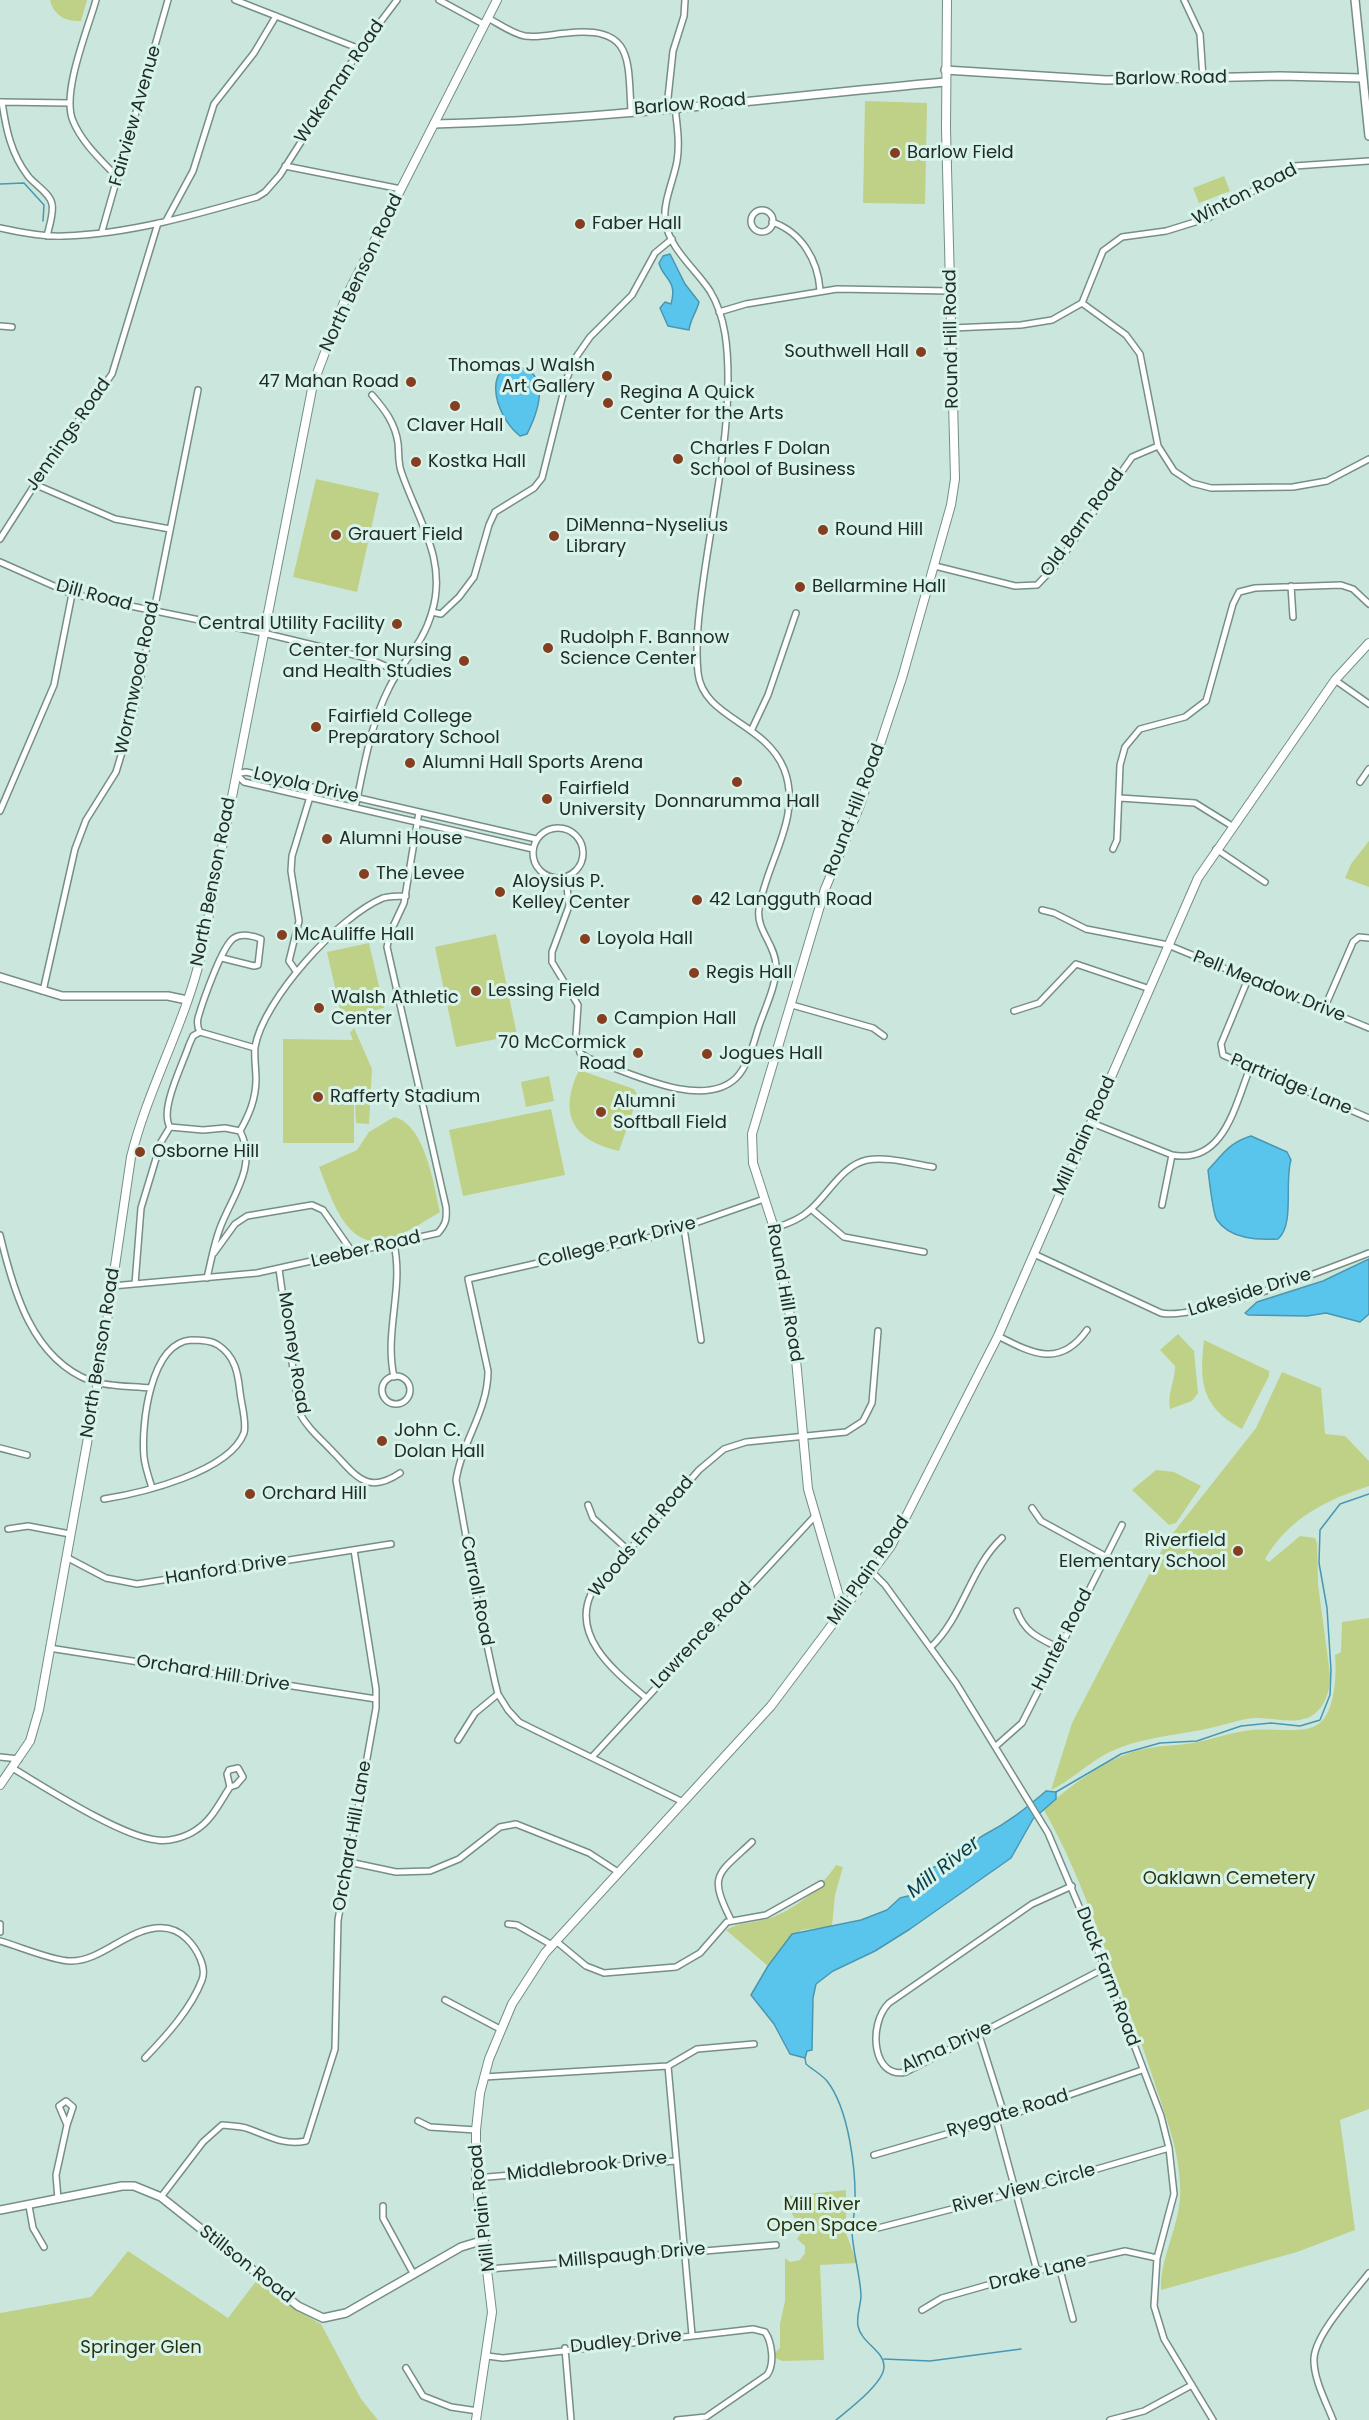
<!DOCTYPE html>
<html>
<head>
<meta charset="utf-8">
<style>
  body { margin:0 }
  canvas { display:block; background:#cbe6dc }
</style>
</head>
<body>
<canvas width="1369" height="2420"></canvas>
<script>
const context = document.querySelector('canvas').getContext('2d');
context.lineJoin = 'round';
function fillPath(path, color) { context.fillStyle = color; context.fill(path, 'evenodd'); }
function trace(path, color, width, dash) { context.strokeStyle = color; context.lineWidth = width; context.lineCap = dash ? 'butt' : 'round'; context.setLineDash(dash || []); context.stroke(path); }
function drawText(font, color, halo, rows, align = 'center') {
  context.font = font + ' Poppins,sans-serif'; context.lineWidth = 6; context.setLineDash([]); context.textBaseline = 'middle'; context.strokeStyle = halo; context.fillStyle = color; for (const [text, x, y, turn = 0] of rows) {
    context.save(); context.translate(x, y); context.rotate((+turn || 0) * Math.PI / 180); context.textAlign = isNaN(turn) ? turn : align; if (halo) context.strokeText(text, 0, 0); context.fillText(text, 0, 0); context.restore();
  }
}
fillPath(new Path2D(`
  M50 0H87L81 21C66 22 53 15 50 0Z
  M865 101 927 103 925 204 863 203Z
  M1224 176 1230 191 1199 203 1193 188Z
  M316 479 379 493 357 592 293 577Z
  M1369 841V887L1345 878 1351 864Z
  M496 934 517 1035 456 1047 435 947Z
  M369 943 384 1008 342 1018 327 952Z
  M354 1028 372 1069 369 1124 356 1123 354 1083V1143H283V1039L353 1040 350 1033Z
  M579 1070 634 1089 638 1096 619 1151C572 1140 558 1114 579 1070Z
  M549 1076 554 1101 526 1107 521 1082Z
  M551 1109 565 1175 463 1196 449 1130Z
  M394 1117C425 1124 434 1185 440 1212 425 1221 410 1231 394 1237 348 1257 332 1199 319 1167L357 1150 369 1132Z
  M1178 1334 1194 1351 1198 1393 1192 1401 1170 1409C1167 1393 1175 1382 1175 1366L1160 1350Z
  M1204 1340 1269 1371V1376L1242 1429C1202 1407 1199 1384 1204 1340Z
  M1282 1372 1321 1388 1325 1434 1345 1436 1369 1461V1486C1326 1500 1289 1518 1265 1559L1269 1562 1300 1536 1315 1538 1317 1543 1318 1584 1330 1675C1330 1690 1326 1706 1313 1715 1296 1726 1273 1717 1255 1718 1240 1719 1225 1725 1210 1728 1175 1736 1137 1737 1104 1755 1086 1765 1070 1781 1051 1790L1072 1723 1166 1542 1256 1428Z
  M1156 1470 1174 1472 1201 1486 1176 1523 1169 1525 1132 1490Z
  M1369 1618V2109L1340 2120 1355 2230 1297 2252 1161 2290C1160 2254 1183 2222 1180 2184 1178 2144 1164 2113 1152 2075 1141 2040 1127 2007 1114 1973 1093 1918 1074 1862 1044 1810 1067 1787 1108 1758 1139 1750 1158 1745 1179 1746 1198 1742 1216 1738 1233 1732 1251 1730 1271 1728 1297 1734 1315 1726 1335 1718 1337 1674 1335 1655L1341 1652 1342 1622Z
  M836 1865 843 1867 835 1895 832 1926 801 1930 768 1966 726 1930C739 1922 753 1923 767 1919 795 1910 820 1889 836 1865Z
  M846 2190V2233L857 2263 820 2265 824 2360 782 2361 771 2356 780 2348V2324L785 2301V2258L790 2262 800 2260 805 2253V2246L797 2239 803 2230 788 2208 789 2196Z
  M128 2251 228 2318 257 2280 291 2307 321 2324 361 2399 378 2420H0V2313L91 2297Z`), '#bfd187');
const water = new Path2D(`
  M670 254 685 284 699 302C696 313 690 320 689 330L668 326 660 308 665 302 671 304C678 280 663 279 659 263L663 256Z
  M505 366C553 364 541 406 527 434L520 436C501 421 485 385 505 366Z
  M1251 1136 1287 1152 1291 1160C1284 1182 1295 1224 1278 1239 1257 1240 1230 1239 1217 1220 1213 1215 1209 1178 1208 1170 1223 1154 1230 1142 1251 1136Z
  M1369 1259V1314L1360 1322 1326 1313 1307 1316 1248 1315 1245 1313 1257 1302 1323 1281Z
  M1046 1791 1056 1792V1799L1033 1819 1011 1858 910 1929 875 1951 833 1971 816 1984 813 1998 812 2050 807 2051 805 2058 790 2054 774 2024 751 1995 768 1966 792 1934 861 1920 887 1910 900 1898 912 1895 928 1869 953 1861 964 1847C973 1846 976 1839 984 1835 1009 1822 1025 1809 1046 1791Z`);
fillPath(water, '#5ac5ec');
trace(water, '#4997b1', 1.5);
trace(new Path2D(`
  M0 184 24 183 44 205 43 221
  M1056 1792 1121 1754 1160 1743 1197 1741 1241 1726 1271 1723 1300 1726 1320 1720 1330 1695 1331 1670 1327 1608 1319 1563 1320 1530 1340 1504 1369 1494
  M805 2058 806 2064C813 2070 821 2074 827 2081 849 2109 856 2170 855 2204 855 2213 852 2222 852 2232 853 2253 860 2274 861 2295 861 2306 856 2315 858 2326 861 2343 885 2351 884 2367 884 2383 848 2410 836 2420
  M884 2359 930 2361 1021 2349`), '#4997b1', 1.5);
const minor = new Path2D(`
  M96 0C88 29 61 93 73 121 82 143 102 161 118 178
  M235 0 360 49
  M439 0 485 25
  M1184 0 1200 34 1203 78
  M488 18C499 24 513 34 525 36 539 38 553 34 567 33 633 26 628 58 631 111
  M0 102 70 103
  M2 102C6 129 11 154 28 176 35 185 50 193 52 204 54 213 49 227 47 236
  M667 107 673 51 684 16 685 0
  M285 166 401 189
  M751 221a11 11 0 1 1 22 0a11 11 0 1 1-22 0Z
  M166 221 193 171 214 104 254 53 276 16
  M772 222C802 232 818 261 820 290
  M0 228C21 232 42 237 64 236 129 234 195 215 257 197L265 192 280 175 360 49 397 0
  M102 231 168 0
  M1082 303 1126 335 1140 354 1158 446 1174 471 1192 483 1211 488 1293 487 1327 481 1369 459
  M719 312 746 304 837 289 951 291
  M0 326 12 327
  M952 328 1021 325 1052 320 1082 303 1103 251 1122 237 1166 231 1208 218 1294 166 1369 161
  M372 395C385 410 395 423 398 443 399 452 398 462 401 471 417 519 448 559 432 612
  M34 484 115 519 170 529
  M0 539 55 453 112 374 158 223
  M0 562 72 594 263 633 367 658 399 672
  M935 566 1015 586 1037 585 1058 563 1132 457 1158 446
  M1291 586 1293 617
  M1335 680 1369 704
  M752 729 768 695 796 613
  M1360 782 1369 769
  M1120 798 1195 803 1232 826
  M355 808C364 768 370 725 389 688 403 659 422 647 432 612L441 614 459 597 474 577 489 525 495 512 534 488 542 478 567 378 574 360 590 337 632 295 655 253 672 239
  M0 811 54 685 72 594
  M533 853a25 25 0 1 1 50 0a25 25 0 1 1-50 0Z
  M533 849 244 782 236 774 246 772 536 839
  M1113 849 1117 840 1120 765 1125 747 1140 729 1185 717 1206 701 1233 604 1239 592 1255 588 1341 585 1353 589 1369 604
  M1216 849 1265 882
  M566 877 569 906 552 952V962L578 1005 576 1035 580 1053 588 1058C626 1071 702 1111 736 1078 748 1066 753 1045 758 1029 764 1010 777 985 776 965 775 944 756 930 759 909 766 862 803 817 784 769 765 722 703 718 698 673 695 644 699 612 703 583 712 516 728 447 728 379 728 350 726 317 710 291 695 268 669 249 665 220 663 202 674 179 677 161 680 143 677 125 675 107
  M1042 910 1054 913 1086 929 1168 945 1369 1028
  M296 971 289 961 299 921 291 871 292 856 313 787
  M1248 979 1221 1044 1223 1055 1369 1118
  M43 991 75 849 86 820 116 772 133 716 198 390
  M792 1005 873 1028 884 1036
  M1324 1009 1353 942 1359 937 1369 938
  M1014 1011 1039 1003 1076 964 1150 989
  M200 1032C197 1027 197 1023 198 1018 202 1004 222 945 234 938 242 933 254 936 261 939L258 965 254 966 222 958
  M200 1032 255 1048
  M1092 1123 1172 1155C1224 1165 1235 1105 1250 1068
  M170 1127C159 1110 183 1064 189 1045L193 1036 200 1032
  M170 1127 203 1130 225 1128 240 1131
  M240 1131C249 1115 256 1099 256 1079 256 1069 254 1058 255 1047 263 1000 339 916 383 898 390 896 398 896 406 896
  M1162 1205 1172 1155
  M811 1209 844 1237 924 1252
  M684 1228 701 1340
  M774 1228C788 1224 801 1219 811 1209 829 1193 843 1165 867 1160 887 1156 913 1164 933 1167
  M0 1235C13 1290 32 1359 91 1381 109 1387 132 1386 151 1388
  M394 1244C404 1289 384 1332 394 1377
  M214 1253 235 1224 247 1216 312 1205 323 1210 353 1253
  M1034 1254 1161 1313C1196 1321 1330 1268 1369 1253
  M279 1269 299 1412C308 1429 320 1438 333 1452 355 1474 366 1496 400 1473
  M207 1278C211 1261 214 1244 220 1228 232 1196 258 1166 240 1131
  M135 1284 141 1208 161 1142 170 1127
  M112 1286 257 1273 438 1233C446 1224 447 1219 446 1207L387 947 390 933 404 903 419 812
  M998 1336C1033 1354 1060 1368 1087 1330
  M382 1390a14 14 0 1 1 28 0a14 14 0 1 1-28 0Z
  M0 1448 27 1455
  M104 1499C142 1493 229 1472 244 1433 247 1422 241 1403 240 1392 238 1373 235 1356 218 1345 211 1340 200 1340 191 1340 150 1343 141 1425 144 1457 145 1467 149 1478 152 1488
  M588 1505 593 1518 628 1550
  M1032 1508 1041 1521 1105 1556
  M8 1529 28 1526 70 1534
  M66 1557 106 1578 137 1584 391 1544
  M872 1572 885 1585 956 1683 1048 1833 1105 1968 1161 2116 1169 2148 1174 2194 1157 2258 1154 2306 1164 2339 1213 2420
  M1017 1611C1025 1633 1039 1638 1059 1648
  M931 1647C963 1617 970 1568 1002 1538
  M49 1648 376 1699
  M645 1697C617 1673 571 1638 591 1594L699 1470 724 1449 746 1442 846 1432 863 1421 872 1403 878 1331
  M458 1740 475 1713 498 1694
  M996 1746 1022 1723 1122 1525
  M0 1757 19 1759
  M592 1757 815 1516
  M14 1769C46 1788 122 1837 157 1840 169 1842 186 1837 196 1830 212 1820 220 1802 230 1787L227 1774 229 1770 238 1768 243 1777 236 1785 230 1787
  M683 1802 533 1729 519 1722 508 1710 498 1694 495 1682 477 1599 456 1480C462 1441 488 1411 488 1371L468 1279 661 1235 764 1199
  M349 1862 396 1872 430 1871 459 1859 500 1827 516 1824 589 1853 618 1872
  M1072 1886 1032 1904 889 2003C867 2025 873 2080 906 2072L1105 1968
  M731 1920C708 1874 717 1875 752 1842
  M0 1924V1932
  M508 1924 517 1925 552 1945
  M0 1941C18 1946 53 1961 70 1961 98 1962 123 1934 150 1929 164 1926 177 1929 187 1939 197 1949 207 1967 202 1980 191 2009 166 2036 145 2058
  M556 1941 586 1966 604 1973 676 1967 700 1953 727 1922 766 1915 821 1884
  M445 2000 500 2029
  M979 2035 1005 2117
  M668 2066 692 2335
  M484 2077 668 2066 697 2049 754 2044
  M996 2119 1037 2271
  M418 2121 430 2127 476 2130
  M874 2155 1005 2117 1142 2070
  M476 2178 675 2161
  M161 2197 203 2142 222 2125C230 2126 239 2126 246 2128 267 2135 283 2146 306 2141L335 2049 338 1920 376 1708V1689L354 1550
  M58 2199 56 2175 67 2125 59 2106 66 2101 73 2107 67 2125
  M29 2206 33 2228 44 2247
  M383 2206V2218L413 2273
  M878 2228 1018 2192 1169 2148
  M1059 2266 1073 2319
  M489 2269 776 2245
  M922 2310 942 2298 1037 2271 1125 2251 1157 2258
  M565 2348 571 2420
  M487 2356 503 2358 753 2329 765 2332C772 2342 775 2364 767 2375L706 2417 677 2420
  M406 2368 423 2396 451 2407 478 2411
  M1110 2420 1144 2411 1192 2385
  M1333 2420C1326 2402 1313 2378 1314 2358 1316 2333 1353 2294 1369 2273`);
const tertiary = new Path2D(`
  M1355 0 1369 136
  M945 70 1106 80 1280 76 1362 78
  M434 124C605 120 775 97 945 82
  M0 977 62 996H168L187 1000
  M0 2210 122 2186H134L161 2197 298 2306 323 2318 346 2313 461 2247 484 2240`);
const secondary = new Path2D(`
  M846 1605 839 1596 808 1489 794 1338 774 1228 753 1163 752 1134 825 889 860 805 902 678 951 505 955 479 946 129 947 0
  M0 1785 30 1741 39 1710 98 1382 131 1157C148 1088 185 1024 201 955L313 384 346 297 497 0
  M476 2420 492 2312 476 2178V2130L480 2093 489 2059 512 2004 545 1953 771 1706 891 1546 998 1336 1198 878 1335 680 1369 643`);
trace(minor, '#768f86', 8);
trace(tertiary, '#768f86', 10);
trace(secondary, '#768f86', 10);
trace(minor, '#fff', 5);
trace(tertiary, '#fff', 7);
trace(secondary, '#fff', 8);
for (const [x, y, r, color] of [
  [895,153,6,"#863e21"],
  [580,224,6,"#863e21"],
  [921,352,6,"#863e21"],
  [607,376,6,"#863e21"],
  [411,382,6,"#863e21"],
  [608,403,6,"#863e21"],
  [455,406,6,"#863e21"],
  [678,459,6,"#863e21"],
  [416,462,6,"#863e21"],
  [823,530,6,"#863e21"],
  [336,535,6,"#863e21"],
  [554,536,6,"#863e21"],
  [800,587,6,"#863e21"],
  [397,624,6,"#863e21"],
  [548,648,6,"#863e21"],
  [464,661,6,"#863e21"],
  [316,727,6,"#863e21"],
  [410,763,6,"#863e21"],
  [737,782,6,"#863e21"],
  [547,799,6,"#863e21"],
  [327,839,6,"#863e21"],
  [364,874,6,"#863e21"],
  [500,892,6,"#863e21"],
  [697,900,6,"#863e21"],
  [282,935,6,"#863e21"],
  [585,939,6,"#863e21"],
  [694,973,6,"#863e21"],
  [476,991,6,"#863e21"],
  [319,1008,6,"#863e21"],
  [602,1019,6,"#863e21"],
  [638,1053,6,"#863e21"],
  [707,1054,6,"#863e21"],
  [318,1097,6,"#863e21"],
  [601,1112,6,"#863e21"],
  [140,1152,6,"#863e21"],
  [382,1441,6,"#863e21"],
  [250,1494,6,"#863e21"],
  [1238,1551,6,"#863e21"]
]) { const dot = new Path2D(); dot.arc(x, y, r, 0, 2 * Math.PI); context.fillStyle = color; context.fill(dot); trace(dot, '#d8f3ea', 2); }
drawText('18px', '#212b27', '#d8f3ea', [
  ["Barlow Road",1171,79,-1],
  ["Wakeman Road",340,82,-56],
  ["Barlow Road",690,105,-5],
  ["Fairview Avenue",136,116,-74],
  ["Winton Road",1245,195,-27],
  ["North Benson Road",362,273,-65],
  ["Round Hill Road",952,339,-91],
  ["Jennings Road",69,435,-55],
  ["Old Barn Road",1083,523,-54],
  ["Dill Road",94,596,15],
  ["Wormwood Road",138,678,-78],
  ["Loyola Drive",306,786,13],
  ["Round Hill Road",855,810,-69],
  ["North Benson Road",214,882,-79],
  ["Pell Meadow Drive",1269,987,22],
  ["Partridge Lane",1291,1085,23],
  ["Mill Plain Road",1085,1136,-66],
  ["College Park Drive",617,1243,-14],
  ["Leeber Road",366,1250,-13],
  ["Round Hill Road",784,1293,80],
  ["Lakeside Drive",1250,1293,-17],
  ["North Benson Road",101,1353,-81],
  ["Mooney Road",293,1353,81],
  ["Woods End Road",642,1537,-50],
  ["Hanford Drive",226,1570,-9],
  ["Mill Plain Road",869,1571,-55],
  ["Carroll Road",476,1591,79],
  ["Lawrence Road",702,1636,-47],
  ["Hunter Road",1063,1640,-63],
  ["Orchard Hill Drive",213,1674,9],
  ["Orchard Hill Lane",353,1836,-80],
  ["Duck Farm Road",1107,1977,69],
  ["Alma Drive",947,2048,-25],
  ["Ryegate Road",1008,2114,-17],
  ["Middlebrook Drive",587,2167,-6],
  ["River View Circle",1024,2189,-15],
  ["Mill Plain Road",483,2208,-96],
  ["Millspaugh Drive",632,2256,-5],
  ["Stillson Road",246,2265,38],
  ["Drake Lane",1038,2273,-14],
  ["Dudley Drive",626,2342,-6]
]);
drawText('18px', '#212b27', '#d8f3ea', [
  ["Barlow Field",907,153],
  ["Faber Hall",592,224],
  ["Southwell Hall",909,352,"right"],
  ["Thomas J Walsh",595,366,"right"],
  ["Art Gallery",595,387,"right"],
  ["47 Mahan Road",399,382,"right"],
  ["Regina A Quick",620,393],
  ["Center for the Arts",620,414],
  ["Claver Hall",455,426,"center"],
  ["Charles F Dolan",690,449],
  ["School of Business",690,470],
  ["Kostka Hall",428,462],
  ["DiMenna-Nyselius",566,526],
  ["Library",566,547],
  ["Round Hill",835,530],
  ["Grauert Field",348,535],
  ["Bellarmine Hall",812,587],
  ["Central Utility Facility",385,624,"right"],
  ["Rudolph F. Bannow",560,638],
  ["Science Center",560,659],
  ["Center for Nursing",452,651,"right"],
  ["and Health Studies",452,672,"right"],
  ["Fairfield College",328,717],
  ["Preparatory School",328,738],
  ["Alumni Hall Sports Arena",422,763],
  ["Fairfield",559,789],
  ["University",559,810],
  ["Donnarumma Hall",737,802,"center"],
  ["Alumni House",339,839],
  ["The Levee",376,874],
  ["Aloysius P.",512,882],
  ["Kelley Center",512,903],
  ["42 Langguth Road",709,900],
  ["McAuliffe Hall",294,935],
  ["Loyola Hall",597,939],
  ["Regis Hall",706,973],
  ["Lessing Field",488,991],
  ["Walsh Athletic",331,998],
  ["Center",331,1019],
  ["Campion Hall",614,1019],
  ["70 McCormick",626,1043,"right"],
  ["Road",626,1064,"right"],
  ["Jogues Hall",719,1054],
  ["Rafferty Stadium",330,1097],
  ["Alumni",613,1102],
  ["Softball Field",613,1123],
  ["Osborne Hill",152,1152],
  ["John C.",394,1431],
  ["Dolan Hall",394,1452],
  ["Orchard Hill",262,1494],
  ["Riverfield",1226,1541,"right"],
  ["Elementary School",1226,1562,"right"]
], 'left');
drawText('18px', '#2a320d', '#d8f3ea', [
  ["Oaklawn Cemetery",1229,1879],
  ["Mill River",822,2205],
  ["Open Space",822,2226],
  ["Springer Glen",141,2348]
]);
drawText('italic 20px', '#0d3e4e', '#d8f3ea', [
  ["Mill River",944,1868,-38]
]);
</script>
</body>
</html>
